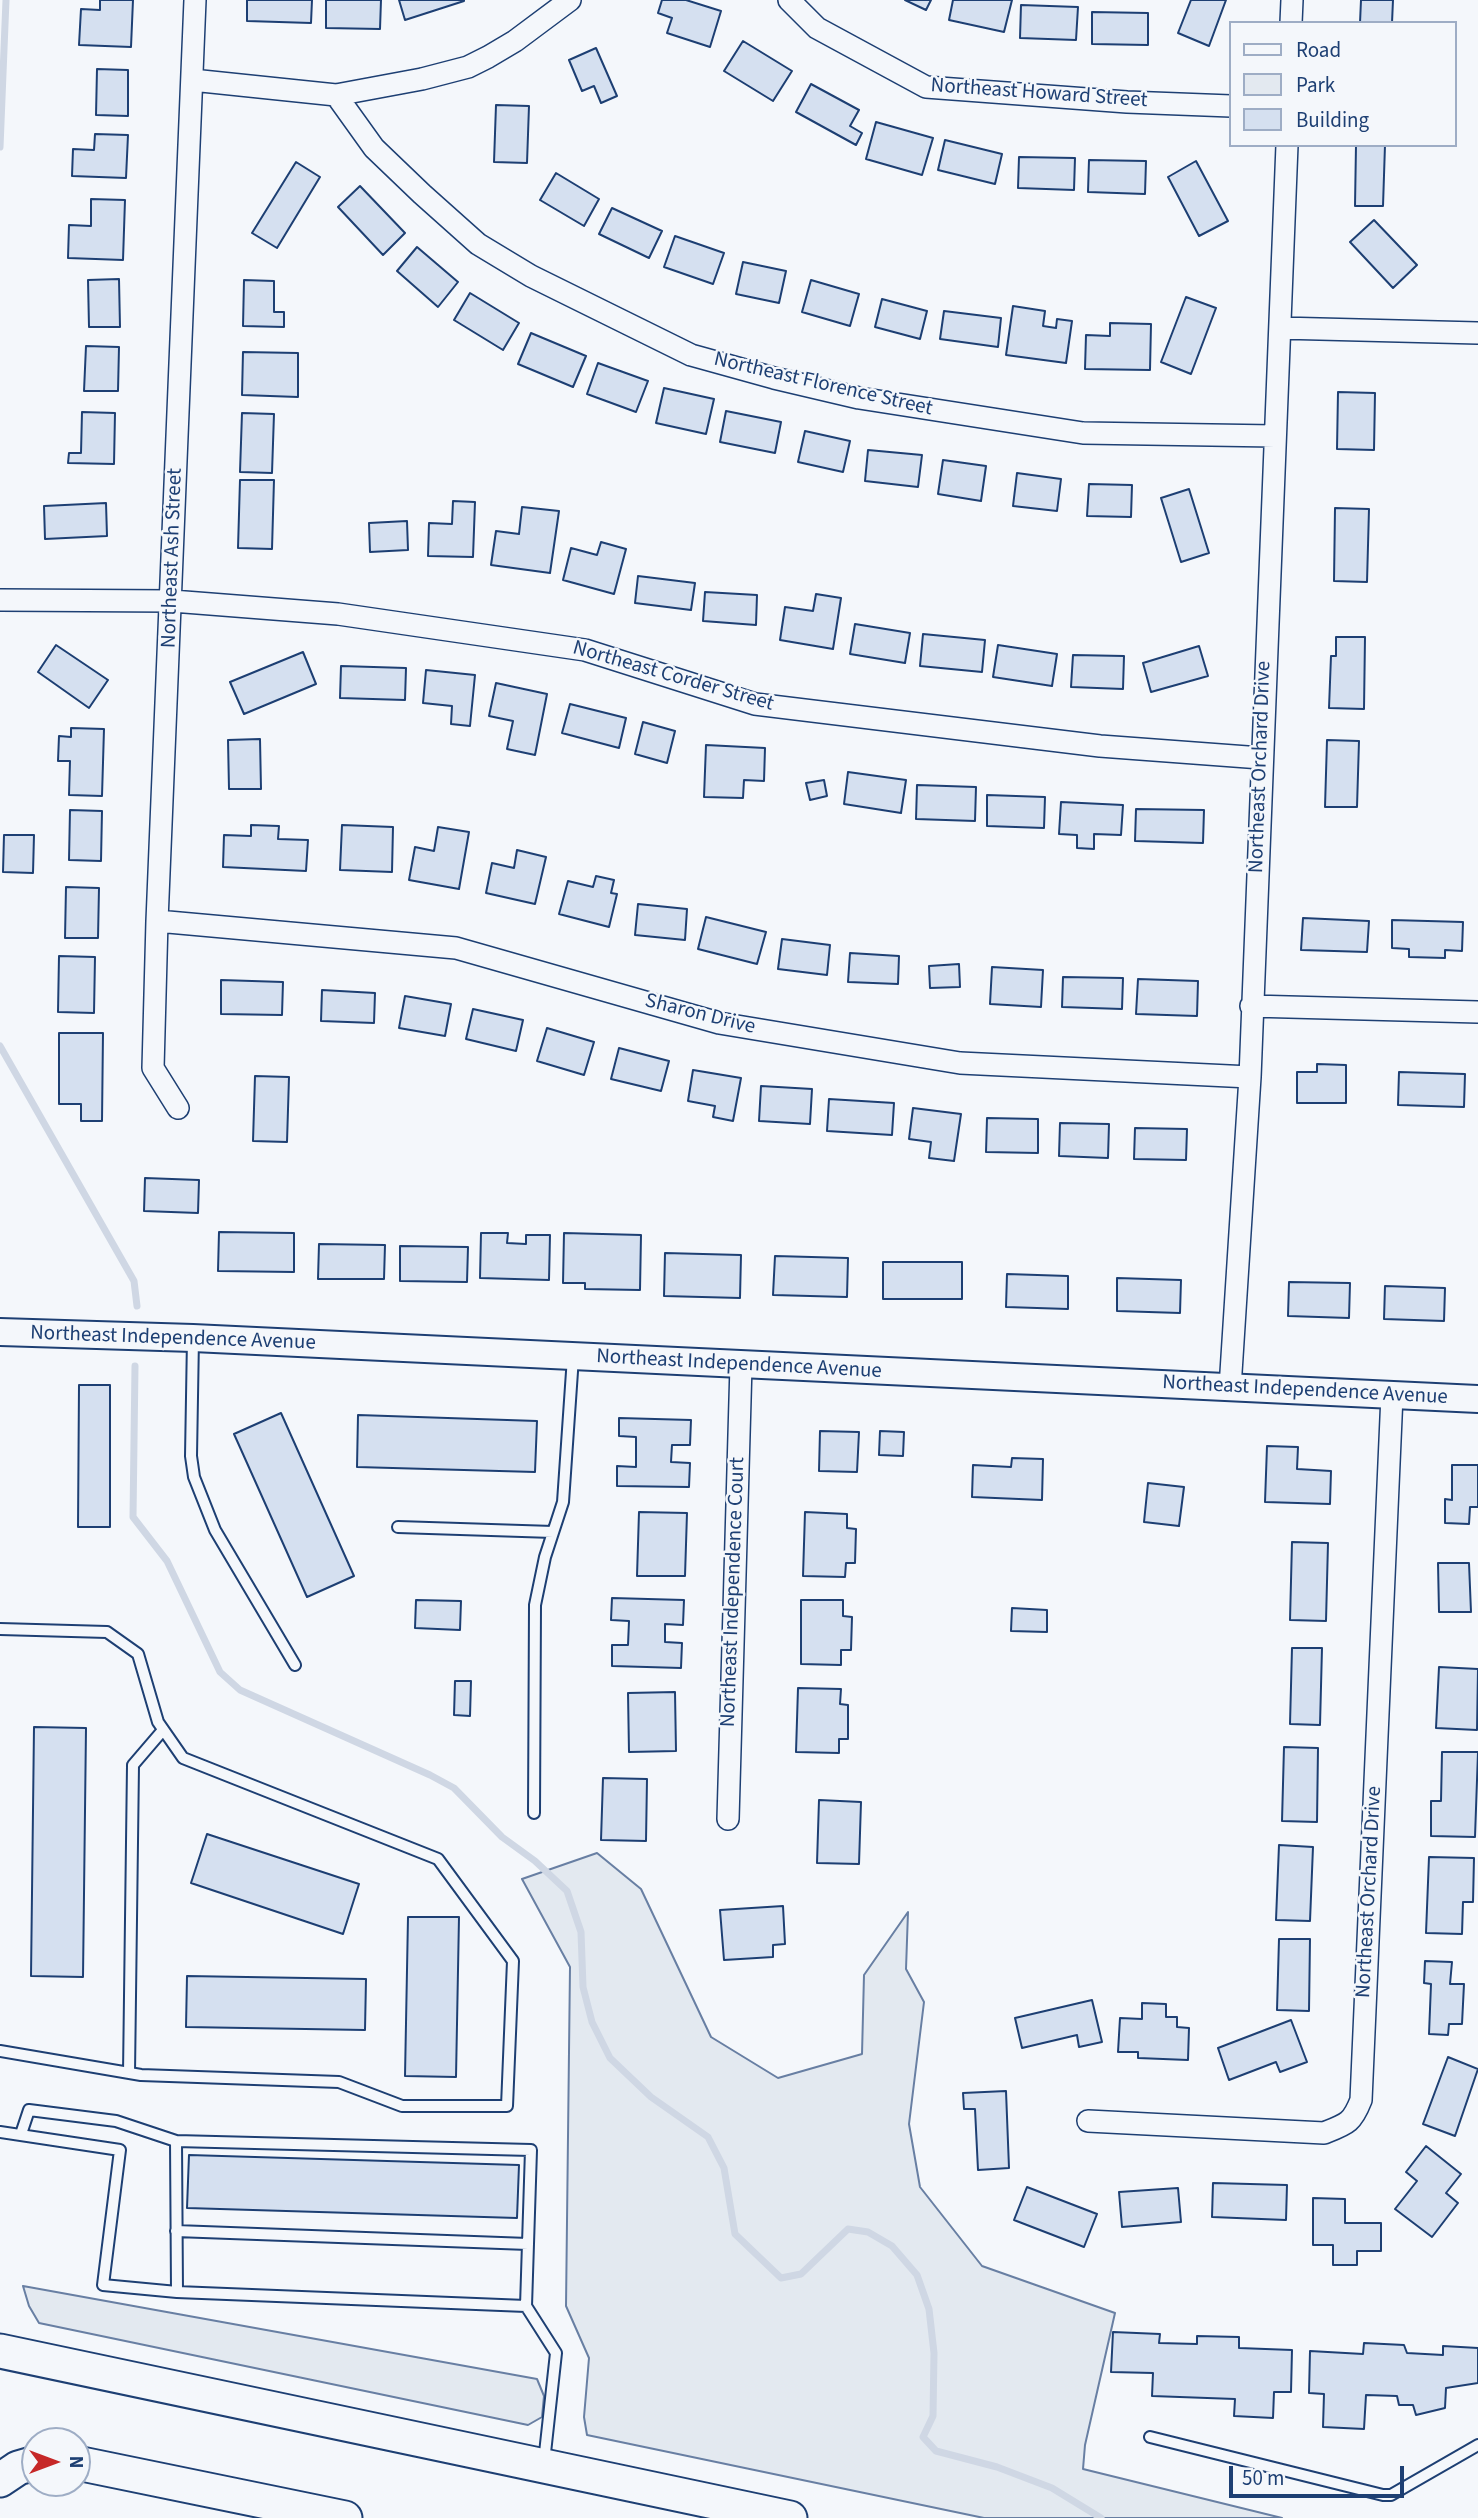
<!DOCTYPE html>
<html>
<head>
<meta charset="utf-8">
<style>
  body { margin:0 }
  #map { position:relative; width:1478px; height:2518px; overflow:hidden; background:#f4f7fb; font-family:"Source Sans 3",sans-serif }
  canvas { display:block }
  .legend { position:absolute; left:1229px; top:21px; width:228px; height:126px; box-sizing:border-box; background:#f4f7fb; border:2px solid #9eadc5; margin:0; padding:9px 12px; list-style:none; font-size:21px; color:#1d3f73 }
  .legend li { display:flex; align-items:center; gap:14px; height:35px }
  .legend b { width:35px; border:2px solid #9eadc5 }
  .north { position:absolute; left:21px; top:2427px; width:70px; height:70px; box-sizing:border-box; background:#f4f7fb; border:2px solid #9eadc5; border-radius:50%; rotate:90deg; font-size:19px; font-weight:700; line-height:28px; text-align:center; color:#1d3f73 }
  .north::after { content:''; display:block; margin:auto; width:24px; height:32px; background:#c62828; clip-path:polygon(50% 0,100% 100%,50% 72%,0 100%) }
  .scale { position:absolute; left:1229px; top:2466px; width:175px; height:32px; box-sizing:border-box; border:4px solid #1d3f73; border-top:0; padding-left:9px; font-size:21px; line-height:24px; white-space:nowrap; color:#1d3f73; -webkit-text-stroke:5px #f4f7fb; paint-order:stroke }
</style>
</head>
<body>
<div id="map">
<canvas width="1478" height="2518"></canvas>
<ul class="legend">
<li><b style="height:9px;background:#f4f7fb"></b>Road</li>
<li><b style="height:19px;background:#e3e9f0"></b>Park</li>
<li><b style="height:19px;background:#d5e0f0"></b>Building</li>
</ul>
<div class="north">N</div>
<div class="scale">50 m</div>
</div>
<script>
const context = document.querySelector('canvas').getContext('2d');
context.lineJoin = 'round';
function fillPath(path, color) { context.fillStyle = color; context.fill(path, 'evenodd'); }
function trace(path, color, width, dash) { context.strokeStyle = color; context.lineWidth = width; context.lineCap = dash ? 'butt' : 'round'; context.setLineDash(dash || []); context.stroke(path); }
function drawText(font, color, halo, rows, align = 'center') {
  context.font = font + ' "Source Sans 3",sans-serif'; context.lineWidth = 5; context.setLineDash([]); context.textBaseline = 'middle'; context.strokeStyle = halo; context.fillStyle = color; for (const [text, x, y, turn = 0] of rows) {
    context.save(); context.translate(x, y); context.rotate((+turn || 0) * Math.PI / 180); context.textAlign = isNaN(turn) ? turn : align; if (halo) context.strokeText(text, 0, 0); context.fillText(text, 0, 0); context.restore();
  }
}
const green = new Path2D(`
  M597 1853 641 1889 711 2037 778 2078 862 2054 864 1975 908 1912 906 1969 924 2002 909 2124 920 2187 982 2266 1115 2313 1085 2445 1083 2469 1282 2518H984L587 2435 584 2417 589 2358 566 2306 570 1967 522 1879Z
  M23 2286 537 2379 544 2396 542 2417 528 2425 39 2323 29 2306Z`);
fillPath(green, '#e3e9f0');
trace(green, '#687fa3', 2);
trace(new Path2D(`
  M0 147 6 0
  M0 1046 134 1281 137 1306
  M135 1366 133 1517 167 1561 220 1672 240 1690 430 1775 454 1788 502 1837 535 1861 567 1891 581 1932 583 1987 592 2022 610 2058 651 2097 708 2137 724 2168 735 2234 781 2278 801 2274 848 2229 868 2232 892 2246 917 2275 929 2309 934 2353 933 2416 923 2437 936 2451 997 2467 1052 2488 1101 2518`), '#cfd7e4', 7);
const building = new Path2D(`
  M100 0H133L131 47 79 45 81 9 100 10Z
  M247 0H312L311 23 247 21Z
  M326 0H381L380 29 326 28Z
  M399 0H464V1L405 20Z
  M662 0H686L721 11 710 47 667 33 672 18 658 13Z
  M905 0H931L926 10Z
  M953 0H1012L1004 32 949 20Z
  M1191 0H1226L1209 46 1178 33Z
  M1361 0H1393L1392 23H1360Z
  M1021 5 1078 7 1076 40 1020 38Z
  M1092 12 1148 13V45L1092 44Z
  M743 41 792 71 773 101 724 71Z
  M596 48 617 96 601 103 594 86 582 91 569 60Z
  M97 69 128 70V116L96 115Z
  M811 84 859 110 850 126 862 133 856 145 796 112Z
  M496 105 529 106 527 163 494 162Z
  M876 122 933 138 922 175 866 159Z
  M95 134 128 135 126 178 72 176 73 149 94 150Z
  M945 140 1002 154 995 184 938 170Z
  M1356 145H1385L1383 206H1355Z
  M1019 157 1075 158 1074 190 1018 188Z
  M1089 160 1146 161 1145 194 1088 192Z
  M1196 161 1228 221 1199 236 1168 177Z
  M296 162 320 177 277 248 252 233Z
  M556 173 599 199 584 226 540 200Z
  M360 186 405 233 383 255 338 207Z
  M91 199 125 200 123 260 68 258 69 225 91 226Z
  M612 208 662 231 649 258 599 234Z
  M1374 220 1417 265 1393 288 1350 242Z
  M675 236 724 253 713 284 664 267Z
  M417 247 458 282 438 307 397 271Z
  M743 262 786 271 779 303 736 294Z
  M119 279 120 327H89L88 280Z
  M244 280 274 281V312H284V327L243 326Z
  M811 280 859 294 850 326 802 312Z
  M470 293 519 323 503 350 454 320Z
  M1186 297 1216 308 1191 374 1161 362Z
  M882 299 927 311 920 339 875 327Z
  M1013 306 1045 311 1043 326 1056 328 1057 319 1072 321 1066 363 1006 355Z
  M944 311 1001 318 998 347 940 339Z
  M1110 323 1151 324 1150 370 1085 369 1086 335 1110 336Z
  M531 333 586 356 573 387 518 364Z
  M86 346 119 347 118 391H84Z
  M243 352 298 353V397L242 395Z
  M598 363 648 381 636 412 587 394Z
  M664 388 714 399 706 434 656 423Z
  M1338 392 1375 393 1374 450 1337 449Z
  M726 411 781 422 775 453 720 442Z
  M82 412 115 413 114 464 68 463 69 453H81Z
  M242 413 274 414 272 473 240 472Z
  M805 431 850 441 843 472 798 462Z
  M868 450 922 455 918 487 865 481Z
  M943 460 986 466 981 501 938 494Z
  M1017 473 1061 479 1057 511 1013 506Z
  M240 480H274L272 549 238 548Z
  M1089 484 1132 485 1131 517 1087 516Z
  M1189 489 1209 553 1181 562 1161 498Z
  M453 501 475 502 473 557 428 556 429 523 452 524Z
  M106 503 107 536 45 539 44 506Z
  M522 507 559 511 550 573 491 565 496 531 519 534Z
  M1335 508 1369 509 1367 582 1334 581Z
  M407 521 408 550 370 552 369 523Z
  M601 542 626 549 614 594 563 580 571 548 597 555Z
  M638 576 695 583 691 610 635 603Z
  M705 592 757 595 756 625 703 621Z
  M816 594 841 598 833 649 780 640 785 607 813 611Z
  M855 624 910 633 905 663 850 654Z
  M923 634 985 640 982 672 920 666Z
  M1336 637H1365L1364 709 1329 708 1331 656H1336Z
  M56 645 108 680 89 708 38 672Z
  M998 645 1057 654 1052 686 993 677Z
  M1199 646 1208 676 1151 692 1143 663Z
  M303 652 316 684 244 714 230 682Z
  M1073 655 1124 656 1123 689 1071 687Z
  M341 666 406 668 405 700 340 698Z
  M426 670 475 675 470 726 451 724 452 706 423 703Z
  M496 683 547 694 535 755 507 749 513 721 489 716Z
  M570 704 626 718 619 748 562 733Z
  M643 722 675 731 667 763 635 754Z
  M71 728 104 729 102 796 69 795 70 761H58L59 736 71 737Z
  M260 739 261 789H229L228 740Z
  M1327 740 1359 741 1357 807H1325Z
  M706 745 765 748 764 781 744 780 743 798 704 797Z
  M848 772 906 780 901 813 844 804Z
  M824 780 827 796 810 800 806 783Z
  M917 785 976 787 975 821 916 819Z
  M987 795 1045 797 1044 828 987 826Z
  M1061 802 1123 805 1121 835 1094 834V849L1077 848V835L1059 834Z
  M1136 809 1204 810 1203 843 1135 841Z
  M70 810 102 811 101 861 69 860Z
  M251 825 279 826 278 839 308 840 306 871 223 867 224 835 251 836Z
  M342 825 393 827 392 872 340 870Z
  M438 827 469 832 459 889 409 880 415 847 434 851Z
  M4 835H34L33 873 3 872Z
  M517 850 546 857 535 904 486 893 492 863 514 868Z
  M596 876 614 880 611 893 617 894 609 927 559 914 568 881 593 887Z
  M66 887 99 888 98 938H65Z
  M638 904 687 909 685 940 635 935Z
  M706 917 766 932 757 964 698 949Z
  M1303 918 1369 921 1367 952 1301 950Z
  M1392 920 1463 922 1462 951 1445 950V958L1409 957V949L1392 948Z
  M782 939 830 945 827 975 778 969Z
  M850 953 899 956 898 984 848 982Z
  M59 956 95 957 94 1013 58 1012Z
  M959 964 960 987 930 988 929 966Z
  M992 967 1043 970 1041 1007 990 1004Z
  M1063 977 1123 978 1122 1009 1062 1007Z
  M1138 979 1198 981 1197 1016 1136 1014Z
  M221 980 283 982 282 1015 221 1014Z
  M322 990 375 993 374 1023 321 1021Z
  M405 996 451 1004 445 1036 399 1028Z
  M473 1009 523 1020 516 1051 466 1039Z
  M547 1028 594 1042 584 1075 537 1061Z
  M59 1033H103L102 1121H81V1104H59Z
  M619 1048 669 1061 661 1091 611 1079Z
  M1317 1064 1346 1065V1103H1297V1072H1317Z
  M693 1070 741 1078 733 1121 713 1117 715 1106 688 1101Z
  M1399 1072 1465 1074 1464 1107 1398 1105Z
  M255 1076 289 1077 287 1142 253 1141Z
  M761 1086 812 1089 810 1124 759 1121Z
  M829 1099 894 1103 892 1135 827 1131Z
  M913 1108 961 1114 954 1161 929 1158 931 1142 909 1139Z
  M987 1118 1038 1119V1153L986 1152Z
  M1060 1123 1109 1124 1108 1158 1059 1156Z
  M1135 1128 1187 1129 1186 1160 1134 1159Z
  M145 1178 199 1180 198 1213 144 1211Z
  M219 1232 294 1233V1272L218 1271Z
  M481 1233H508L507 1243 526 1244V1235H550L549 1280 480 1278Z
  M564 1233 641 1235 640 1290 585 1289V1283H563Z
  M319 1244 385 1245 384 1279H318Z
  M400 1246 468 1247 467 1282 400 1281Z
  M665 1253 741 1255 740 1298 664 1296Z
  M775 1256 848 1258 847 1297 773 1295Z
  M883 1262H962V1299H883Z
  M1007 1274 1068 1276V1309L1006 1307Z
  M1117 1278 1181 1280 1180 1313 1117 1311Z
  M1289 1282 1350 1283 1349 1318 1288 1316Z
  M1385 1286 1445 1288 1444 1321 1384 1319Z
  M79 1385H110V1527H78Z
  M281 1413 354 1576 307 1597 234 1434Z
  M358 1415 537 1421 535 1472 357 1467Z
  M619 1418 691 1420 690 1445H672L671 1462 690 1463 689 1487 617 1486V1466L636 1467V1437L619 1436Z
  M820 1431 859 1432 857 1472 819 1471Z
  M880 1431 904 1432 903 1456 879 1455Z
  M1267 1446 1298 1447 1297 1469 1331 1471 1330 1504 1265 1502Z
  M1012 1458 1043 1459 1042 1500 972 1497 973 1465 1011 1467Z
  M1452 1465H1478V1507H1470L1469 1524 1445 1523V1499L1452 1500Z
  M1148 1483 1184 1487 1179 1526 1144 1522Z
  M639 1512 687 1513 685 1576H637Z
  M805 1512 847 1514V1528L856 1529 855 1563H846L845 1577 803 1576Z
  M1292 1542 1328 1543 1326 1621 1290 1620Z
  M1438 1563H1469L1471 1612H1439Z
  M612 1598 684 1600 683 1625 665 1624V1642L682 1643 681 1668 612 1666V1645H628L629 1621 611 1620Z
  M416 1600 461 1601 460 1630 415 1628Z
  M801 1600H843V1616L852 1617 851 1650H841V1665L801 1664Z
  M1012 1608 1047 1610V1632L1011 1631Z
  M1292 1648H1322L1320 1725 1290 1724Z
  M1439 1667 1478 1669 1477 1730 1436 1728Z
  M455 1681H471L470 1716 454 1715Z
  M798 1688 841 1689 840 1704 848 1705V1739H839V1753L796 1752Z
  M675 1692 676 1751 629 1752 628 1693Z
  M34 1727 86 1728 83 1977 31 1976Z
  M1284 1747 1318 1748 1317 1822 1282 1821Z
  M1442 1752H1478L1475 1837 1431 1836V1801H1441Z
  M603 1778 647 1779 646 1841 601 1840Z
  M819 1800 861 1802 859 1864 817 1863Z
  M207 1834 359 1884 343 1934 191 1883Z
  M1279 1845 1313 1847 1310 1921 1276 1920Z
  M1429 1857 1474 1858 1473 1902H1463L1462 1934 1426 1933Z
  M783 1906 785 1944 773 1945V1957L724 1960 720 1910Z
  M408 1917H459L456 2077 405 2076Z
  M1279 1939H1310L1309 2011 1277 2010Z
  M1425 1961 1452 1962 1450 1984H1464L1462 2024H1449L1448 2035 1429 2034 1431 1984 1424 1983Z
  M187 1976 366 1979 365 2030 186 2027Z
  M1092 2000 1102 2042 1079 2047 1077 2035 1022 2048 1015 2018Z
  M1142 2003 1166 2004V2017H1177V2027L1189 2028 1188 2060 1138 2058V2052H1118L1120 2018 1142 2019Z
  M1291 2020 1307 2062 1280 2072 1276 2062 1229 2080 1218 2048Z
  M1448 2057 1478 2069 1455 2136 1423 2124Z
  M1006 2091 1009 2168 978 2170 975 2109H964L963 2093Z
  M1426 2146 1461 2174 1446 2193 1458 2203 1432 2237 1395 2209 1417 2181 1406 2172Z
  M189 2155 519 2165 517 2218 187 2208Z
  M1213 2183 1287 2185 1286 2220 1212 2217Z
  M1027 2187 1097 2214 1084 2247 1014 2220Z
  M1178 2188 1181 2222 1122 2227 1119 2192Z
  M1313 2198 1345 2199V2223H1381V2251H1357V2265H1333V2245H1313Z
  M1113 2332 1160 2334 1159 2343 1197 2344V2336L1239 2337V2348L1292 2350 1291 2392H1274L1273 2418 1234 2416 1235 2399 1152 2396 1153 2373 1111 2372Z
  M1364 2343 1404 2345 1407 2353 1443 2355V2346L1478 2348V2383L1446 2388 1445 2408 1416 2415 1413 2405H1399L1397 2396 1366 2395 1364 2429 1323 2427 1324 2394 1309 2393 1310 2351 1363 2354Z`);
fillPath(building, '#d5e0f0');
trace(building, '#1d3f73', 2);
const service = new Path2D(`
  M193 1338 191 1456 194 1477 215 1530 295 1665
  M398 1527 553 1532
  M0 1629 107 1632 138 1654 158 1722 183 1758 438 1859 513 1961 507 2106H402L339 2082 141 2075 0 2051
  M534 1813 535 1605 545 1557 563 1502 573 1357
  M129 2073 133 1765 163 1730
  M0 2132 120 2150 103 2285 177 2292 526 2306 531 2150 176 2141 177 2292
  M21 2134 29 2110 116 2121 176 2141
  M176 2231 528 2244
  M526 2306 556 2353 544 2462
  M1150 2437 1383 2495H1391L1478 2445`);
const minor = new Path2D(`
  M789 0 817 28 926 87 1127 102 1231 106
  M1291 23 1292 0
  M192 80 336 95 422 79 468 67 488 57 515 41 570 0
  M336 95 374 148 422 194 478 244 531 276 691 355 774 378 859 398 1083 433 1275 436
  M1280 328 1478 333
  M0 600 172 601 338 614 585 650 755 704 1100 746 1261 758
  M157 921 456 948 719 1023 960 1063 1250 1077
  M1251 1006 1478 1012
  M178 1108 153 1068 157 921 195 0
  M1230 1388 1250 1077 1287 145
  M728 1819 741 1365
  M1088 2121 1324 2133C1347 2124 1352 2123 1361 2100L1392 1395`);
const tertiary = new Path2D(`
  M0 1332 193 1338 1478 1399`);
const primary = new Path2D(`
  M0 2351 790 2518
  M77 2463 345 2518
  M0 2480 18 2468 35 2463`);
trace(service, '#1d3f73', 14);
trace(minor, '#1d3f73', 24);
trace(tertiary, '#1d3f73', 30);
trace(primary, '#1d3f73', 37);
trace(service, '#f4f7fb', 10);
trace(minor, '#f4f7fb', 21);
trace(tertiary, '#f4f7fb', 26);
trace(primary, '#f4f7fb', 33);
drawText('21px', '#1d3f73', '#f4f7fb', [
  ["Northeast Howard Street",1039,94,4],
  ["Northeast Florence Street",823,385,13],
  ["Northeast Ash Street",173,558,-88],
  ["Northeast Corder Street",673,677,16],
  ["Northeast Orchard Drive",1261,767,-88],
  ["Sharon Drive",700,1015,14],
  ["Northeast Independence Avenue",173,1339,2],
  ["Northeast Independence Avenue",739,1365,3],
  ["Northeast Independence Avenue",1305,1391,3],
  ["Northeast Independence Court",734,1592,-88],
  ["Northeast Orchard Drive",1370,1892,-87]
]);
</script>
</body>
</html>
